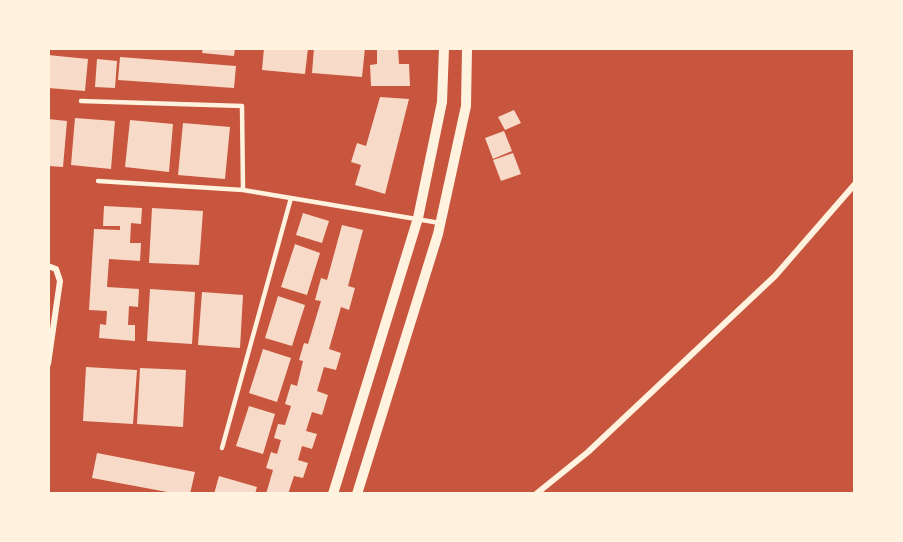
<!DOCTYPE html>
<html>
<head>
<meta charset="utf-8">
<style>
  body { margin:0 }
  #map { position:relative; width:903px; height:542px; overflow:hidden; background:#c8553d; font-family:Signika,sans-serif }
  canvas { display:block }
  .frame { position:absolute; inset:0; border:50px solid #fff3e0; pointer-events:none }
</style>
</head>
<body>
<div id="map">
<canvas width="903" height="542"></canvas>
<div class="frame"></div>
</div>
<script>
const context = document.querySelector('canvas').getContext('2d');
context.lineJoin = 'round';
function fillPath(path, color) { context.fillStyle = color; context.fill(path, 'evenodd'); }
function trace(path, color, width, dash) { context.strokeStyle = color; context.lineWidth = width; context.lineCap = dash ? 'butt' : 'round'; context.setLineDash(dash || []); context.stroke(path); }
fillPath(new Path2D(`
  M203 48H235L234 56 202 53Z
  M264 48H308L305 74 262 70Z
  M314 48H365L362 77 312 73Z
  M377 48H398L399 64H409L410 86H371L370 65 377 64Z
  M48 55 88 59 85 91 48 88Z
  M120 57 236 66 234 88 118 80Z
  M97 59 117 61 115 88 95 87Z
  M380 97 409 99 385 194 355 185 361 165 351 162 357 143 366 146Z
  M514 110 521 123 505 130 498 117Z
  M75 118 115 121 111 169 71 165Z
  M48 119 67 121 63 167 48 166Z
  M130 120 173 124 169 172 125 167Z
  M183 123 230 127 225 179 178 175Z
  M504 131 512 151 493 159 485 138Z
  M513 153 521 174 501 181 493 160Z
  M104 206 142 208 141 224 131 223 130 243H141L140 261 109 259 107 287 139 289 138 307 129 306 128 325H135V341L99 338 100 324 106 325 107 311 89 310 94 229 120 230V226H103Z
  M152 208 203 211 199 265 149 263Z
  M303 213 329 221 322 243 296 235Z
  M342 225 363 230 348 286 355 288 349 310 341 307 329 349 341 353 336 370 324 367 317 391 328 395 322 415 312 412 306 431 317 434 312 449 302 446 298 460 308 463 303 478 294 476 288 494H266L273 470 266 468 271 452 277 454 281 440 274 438 278 424 285 425 291 406 285 404 291 384 297 386 303 361 299 360 304 343 308 344 321 301 315 300 321 278 327 280Z
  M295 244 320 253 307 295 281 287Z
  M150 289 195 292 192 344 147 341Z
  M202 292 243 295 240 348 198 345Z
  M278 296 305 305 292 346 265 338Z
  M263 349 291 358 277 402 249 393Z
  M86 367 137 370 133 424 83 421Z
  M140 368 186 370 183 427 137 424Z
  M249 406 275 414 263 454 236 446Z
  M97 453 195 472 190 494H178L92 478Z
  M219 476 257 487 255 494H214Z`), '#f7dbc8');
trace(new Path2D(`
  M81 101 242 106 243 190
  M98 181 243 190 440 223
  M222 448 291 198`), '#fff3e0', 4.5);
trace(new Path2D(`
  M48 266 56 269 60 281 48 364
  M536 494 588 452 775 276 855 184`), '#fff3e0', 6);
trace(new Path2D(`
  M333 494 418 218 442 102 444 48
  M357 494 438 234 466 106 467 48`), '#fff3e0', 10);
</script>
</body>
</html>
